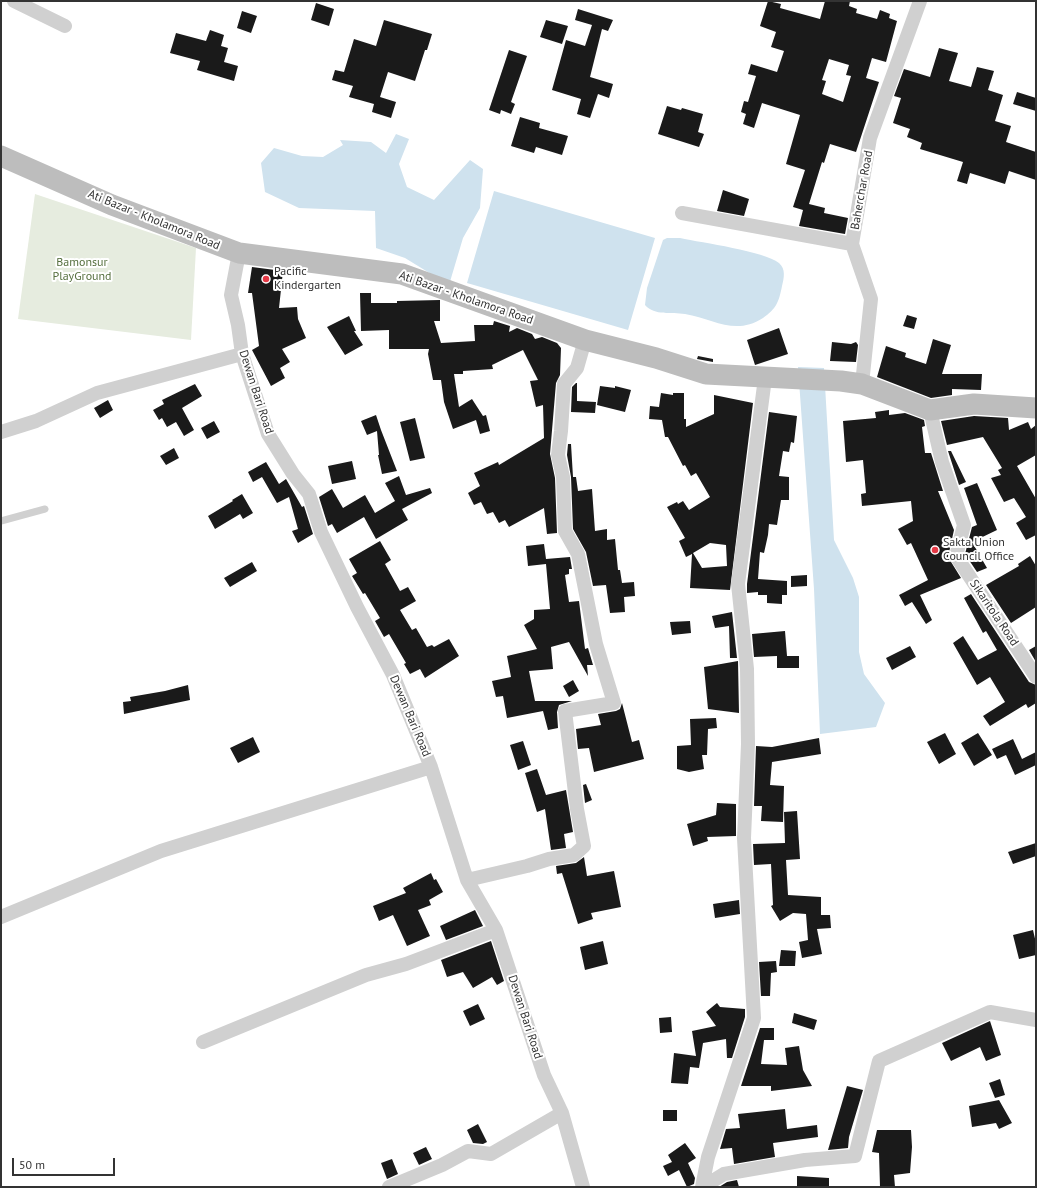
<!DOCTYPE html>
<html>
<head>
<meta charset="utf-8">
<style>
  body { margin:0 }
  #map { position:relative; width:1037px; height:1188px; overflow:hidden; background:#fff; font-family:"PT Sans",sans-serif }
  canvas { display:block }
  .frame { position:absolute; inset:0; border:2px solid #333; pointer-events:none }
  .scale { position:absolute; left:12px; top:1158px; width:103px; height:18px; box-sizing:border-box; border:2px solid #333; border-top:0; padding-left:5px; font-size:12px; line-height:14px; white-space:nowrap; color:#333; -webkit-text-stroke:3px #fff; paint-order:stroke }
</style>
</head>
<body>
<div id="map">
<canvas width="1037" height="1188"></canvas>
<div class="frame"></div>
<div class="scale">50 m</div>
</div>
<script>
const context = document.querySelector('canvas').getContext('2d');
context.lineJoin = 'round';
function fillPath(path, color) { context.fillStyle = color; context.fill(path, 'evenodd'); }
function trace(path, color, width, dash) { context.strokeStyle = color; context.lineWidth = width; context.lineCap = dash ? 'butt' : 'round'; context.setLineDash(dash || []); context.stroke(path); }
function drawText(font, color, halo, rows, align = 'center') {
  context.font = font + ' "PT Sans",sans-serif'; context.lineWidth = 4; context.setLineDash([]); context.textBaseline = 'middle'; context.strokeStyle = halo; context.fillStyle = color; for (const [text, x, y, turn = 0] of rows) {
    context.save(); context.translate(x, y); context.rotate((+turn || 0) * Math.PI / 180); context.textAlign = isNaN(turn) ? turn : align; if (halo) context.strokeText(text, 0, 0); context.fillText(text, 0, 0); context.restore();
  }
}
fillPath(new Path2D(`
  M35 194 196 248 191 340 18 319Z`), '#e6ecdf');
fillPath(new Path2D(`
  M396 134 409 139 399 164 407 187 434 200 470 160 483 169 480 208 463 238 449 285 405 258 376 248 375 211 299 208 265 192 261 163 274 148 302 156 323 157 343 145 340 140 371 142 386 153Z
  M494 191 655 238 628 330 467 283Z
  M667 238H680C703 243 764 251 779 263 786 269 784 278 782 286 779 302 776 309 763 318 735 336 714 319 685 314 671 312 655 316 645 305L647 288 663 240Z
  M798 367 824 368 834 540 853 578 859 597V652L864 674 885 703 876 727 820 734 814 589Z`), '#cfe2ee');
fillPath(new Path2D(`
  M768 1 781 4 780 8 820 19 825 1H850L849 6 857 9 856 13 877 19 880 10 890 14 889 18 897 21 886 62 872 58 866 78 879 82 856 152 830 144 824 163 822 162 809 204 825 208 824 213 848 218 845 234 799 226 803 210 793 207 805 170 786 164 800 115 762 103 754 128 743 124 746 114 741 112 744 101 748 102 756 76 748 74 751 64 777 72 784 51 771 47 776 32 760 26ZM829 59 849 65 846 75 851 76 843 102 822 94 826 81 822 80Z
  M316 3 334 9 329 26 311 20Z
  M578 9 613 20 608 31 602 29 590 77 613 84 609 98 598 94 590 118 577 114 581 99 552 90 566 40 585 46 592 25 575 20Z
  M242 11 257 16 251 33 237 28Z
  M384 20 432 34 427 50H425L415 81 388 72 380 97 396 102 391 118 372 112 374 104 349 97 353 86 332 80 335 70 344 72 354 39 376 46Z
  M546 20 568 26 562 44 540 37Z
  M210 30 224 35 221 46 228 48 224 62 238 66 234 81 197 70 200 61 170 53 176 33 206 41Z
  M939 48 958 53 949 81 971 87 977 67 994 71 988 90 1003 95 995 121 1011 126 1006 142 1036 152V180L1009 171 1005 184 970 173 967 184 957 181 963 162 920 149 922 143 907 137 910 129 893 123 901 98 894 96 904 69 930 77Z
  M509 50 527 56 511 102 515 104 511 114 501 110 500 114 489 110Z
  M1017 92 1036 98V111L1013 104Z
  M667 106 681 110 682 108 703 114 698 132 704 134 699 147 658 134Z
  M520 117 540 123 539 128 568 136 562 155 536 147 534 153 511 146Z
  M723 190 749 199 744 216 717 211Z
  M252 267 283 271 279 308 297 307 298 319 306 338 282 349 290 362 280 368 285 378 271 386 252 350 259 346 252 293H248Z
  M360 293H371V303H397V301L440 300V321H434L441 343 475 341 474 325H493L494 321 510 326 509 332 517 328 532 334 535 339 542 337 557 343 561 348 560 375 556 383 550 454 555 478 557 533 547 534 544 508 509 527 505 520 499 523 493 512 487 514 481 502 474 505 468 493 480 486 474 473 498 462 499 465 544 438 543 405 536 407 530 381 538 380 523 350 492 365 493 369 463 371V374H454L459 407 472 399 483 416 486 415 490 431 480 434 476 420 453 429 444 402 441 380H433L428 354 429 349H389V330L361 331Z
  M907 315 917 318 914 329 903 326Z
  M349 316 356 331H354L363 345 345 355 327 327Z
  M779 328 788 354 755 365 747 340Z
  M933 339 951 345 942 374H982L981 390 952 389V395L931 398 877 377 886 346 906 353 905 357 926 364Z
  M832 342 851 344 856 342 858 345 856 362 830 361Z
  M698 356 713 359V362L697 359Z
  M576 383H577V401L596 402 595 413 571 412 572 387Z
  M195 384 202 396 182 408 194 430 184 436 176 422 167 427 162 418 159 420 153 410 164 404 162 400Z
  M600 386 615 388V386L631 390 625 412 597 405Z
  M661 393 673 395V393H684V419H686V427L714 414V395L753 403 730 590 690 588 692 554 686 557 679 541 685 538 667 507 677 502 678 504 683 501 689 510 710 497 696 473 691 476 685 465 683 466 668 437H665L662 420 649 419 650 406 659 407ZM710 543 726 545 727 566 702 568 693 553Z
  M108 400 113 410 100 418 94 408Z
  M889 410V415L905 413 924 420 925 426 922 427 925 453H931L943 491H938L954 530 948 557 961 578 920 595 932 620 926 624 912 602 905 606 899 595 928 580 911 543 907 545 898 529 913 521 911 501 862 506 861 494 866 493 863 460 846 462 843 421 876 418 875 412Z
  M769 412 797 416 794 443 791 442 789 452 783 451 779 476 789 477V500H781L777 525 769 524 768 535 764 553 760 552 758 579 787 581V595H782V604L767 603V595H758V592L747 593V584Z
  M376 415 381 430 397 471 382 474 378 455H379L377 431 367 435 361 421Z
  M974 416 1008 418 1009 430 1028 422 1031 429 1036 425V455L1017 466 1036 499V535L1026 540 1016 523 1026 517 1014 498 1004 502 991 478 1001 475 998 470 1002 468 983 437 947 445 941 421Z
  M415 418 425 458 410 461 400 422Z
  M214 421 220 432 207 439 201 428Z
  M568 444H571L573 477H576L578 491 592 489 595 531 607 529V540L615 539 618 570H620L622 583 634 582 635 596 624 597 625 612 610 613 606 585 593 586 586 552 573 529 571 477 567 455Z
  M174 448 179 458 166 465 160 456Z
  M948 451H951L966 482 959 485Z
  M352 461 356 479 332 484 328 466Z
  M266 462 279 484 286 479 302 507 304 506 313 534 298 543 292 531 298 529 289 497 277 503 262 477 253 482 248 472Z
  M399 476 406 495 430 488 432 493 402 509 408 520 376 539 364 517 337 533 332 524 328 526 319 497 332 489 343 508 365 495 375 513 395 501 385 483Z
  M977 483 997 530 972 542 987 568 977 572 965 554 972 527 977 525 964 488Z
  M242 494 253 513 243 519 240 514 215 529 208 516 233 501 232 500Z
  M380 541 391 560 385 564 400 591 408 587 416 601 400 610 412 630 416 628 427 647 432 645 434 647 449 639 459 656 425 678 420 669 410 674 404 664 406 663 389 634 384 637 375 621 380 618 365 593 363 594 352 576 357 573 349 559Z
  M544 544 546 559 570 557 572 569H569V574L565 575 569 602 579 601 585 649 588 648 593 665H587L588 676 569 642 551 647 553 669 529 671 535 701H572L559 705 557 712 558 728 548 730 543 711 507 718 503 696 496 697 492 681 511 677 507 656 537 649 524 625 534 619V610L550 609 546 564 528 566 526 546Z
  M1030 556 1036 566V607L1011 623 986 585 1019 566 1018 564Z
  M252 562 257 571 230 587 224 578Z
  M807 575V586L791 587V576Z
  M971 594 1029 682 1036 685V703L1028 708 1026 704 990 726 983 716 1005 702 990 677 977 685 953 643 963 636 978 660 997 650 986 631 983 633 964 598Z
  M732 612 737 658H730L729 626 715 628 712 616Z
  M690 621 691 633 672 635 670 622Z
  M785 631 787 656H783H799V668H777V656L754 657 752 634Z
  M910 646 916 657 892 670 886 658Z
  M1036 646V662L1029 650Z
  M738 661 739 713 708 709 704 667Z
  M573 680 579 691 569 697 563 686Z
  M188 685 190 700 124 714 123 702 131 701 130 697 165 691Z
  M622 703 632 742 639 740 644 759 594 772 589 748 578 749 576 729 601 725 598 714 616 711 620 709Z
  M716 718 717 728 708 729 707 755H702L704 769 689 772 677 769V746L691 745 690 719Z
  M945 733 956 754 939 764 927 742Z
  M978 733 992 755 974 766 961 743Z
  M253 737 260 752 238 763 230 748Z
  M819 738 821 754 772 762 770 785 784 786 783 822 761 821 762 806H754L756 746 772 747Z
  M1013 739 1022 759 1036 752V765L1015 775 1006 755 997 759 992 749Z
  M523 741 531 765 518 770 510 745Z
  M537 769 546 795 566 790 573 832 564 834 566 848 551 850 545 809 537 812 525 773Z
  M586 784 592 800 585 803 583 785Z
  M717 803 736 804V836L707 837 708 841 693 846 687 824 716 815Z
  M797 811 800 859 786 860 788 895 821 897V915H830L831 928 817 929 822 954 802 958 799 942 808 940 806 914 793 913 780 921 771 906 773 905 771 864 754 865 753 844 785 843 784 812Z
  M1036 843V856L1013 864 1008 852Z
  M584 857 587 876 614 871 621 907 591 913 593 919 578 924 562 873 557 874 556 866 576 863Z
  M431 873 434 880 436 879 443 892 429 900 431 905 418 910 430 936 407 946 393 915 379 921 373 906 406 893 403 888Z
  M739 900 740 914 715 918 713 904Z
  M475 910 483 926 446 940 440 926Z
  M1033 930 1036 943V955L1019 959 1013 935Z
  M491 941 504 981 497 985 492 977 473 988 463 972 447 977 441 960Z
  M603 941 608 964 585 970 580 947Z
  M781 950 796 951 795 966H779Z
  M776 961 777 972 771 973 770 996H761L759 962Z
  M717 1003 720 1007 745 1009V1017L732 1058H727L726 1039 703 1043 699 1068 690 1067 688 1084 671 1083 674 1053 696 1056 692 1031 716 1026 706 1012Z
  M478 1004 485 1019 470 1026 463 1011Z
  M794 1013 817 1020 814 1030 792 1023Z
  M671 1017 672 1032 660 1033 659 1018Z
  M990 1021 1001 1055 986 1061 980 1047 951 1061 942 1043Z
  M760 1028H774V1040H764L761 1064 787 1065 785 1048 799 1046 803 1070 812 1086 771 1091V1086H741Z
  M1000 1079 1005 1095 995 1098 989 1083Z
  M847 1086 863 1090 849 1137 848 1148 828 1150Z
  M999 1100 1012 1123 999 1129 996 1123 972 1127 969 1106Z
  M785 1109 787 1129 817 1125 818 1137 773 1143 775 1157 734 1164 732 1148 720 1149 726 1129 740 1128 738 1114Z
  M663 1110H677V1121H663Z
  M478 1124 487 1142 483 1144 473 1143 467 1130Z
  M877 1130H911L912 1147 910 1173 894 1175 895 1187H880L879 1153 872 1152Z
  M685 1143 696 1158 688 1163 695 1178 694 1184 687 1187 679 1170 668 1176 663 1166 672 1162 668 1155Z
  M426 1147 432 1159 419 1165 413 1153Z
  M392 1159 398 1174 387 1179 381 1163Z
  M797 1176 829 1178V1187H797Z
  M737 1180 739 1187H719L727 1182Z`), '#1a1a1a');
trace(new Path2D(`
  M1 521 45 509`), '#d0d0d0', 7);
trace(new Path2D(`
  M14 1 65 26
  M682 213 852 244
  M239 253 231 295 238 325 242 354 268 434 293 474 309 494 321 532 357 607 393 675 431 767 467 880 496 930 544 1075 562 1113 583 1187
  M862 384 871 299 852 244 870 138 920 1
  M930 410 942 462 964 525 956 556 1036 677
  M1 432 36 421 97 393 242 354
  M467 880 527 866 549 859 574 855 584 846 577 809 565 711 614 703 596 644 578 554 565 531 563 477 558 455 561 431 564 384 577 368 585 340
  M1 917 161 851 431 767
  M203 1042 366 975 406 964 496 930
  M389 1187 442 1165 468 1151 491 1154 562 1113
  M702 1187 708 1157 754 1018 744 838 748 744 747 669 738 584 765 378
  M703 1187 724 1174 805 1160 855 1156 879 1061 990 1012 1036 1020`), '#d0d0d0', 14);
trace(new Path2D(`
  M1 156 112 205 239 253 402 274 585 340 656 358 706 374 841 381 862 384 930 410 974 404 1036 408`), '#bdbdbd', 21);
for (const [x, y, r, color] of [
  [266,279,4,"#e63946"],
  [935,550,4,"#e63946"]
]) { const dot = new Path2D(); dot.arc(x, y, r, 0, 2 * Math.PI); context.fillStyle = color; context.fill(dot); trace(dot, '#fff', 1.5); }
drawText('12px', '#333', '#fff', [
  ["Baherchar Road",862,190,-80],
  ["Ati Bazar - Kholamora Road",154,220,22],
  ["Ati Bazar - Kholamora Road",466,298,19],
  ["Dewan Bari Road",256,392,72],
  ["Sikaritola Road",994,613,56],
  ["Dewan Bari Road",410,716,67],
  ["Dewan Bari Road",525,1017,72]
]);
drawText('12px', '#56703f', '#fff', [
  ["Bamonsur",82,263],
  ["PlayGround",82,277]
]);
drawText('12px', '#333', '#fff', [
  ["Pacific",274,272],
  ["Kindergarten",274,286],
  ["Sakta Union",943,543],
  ["Council Office",943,557]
], 'left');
</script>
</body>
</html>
